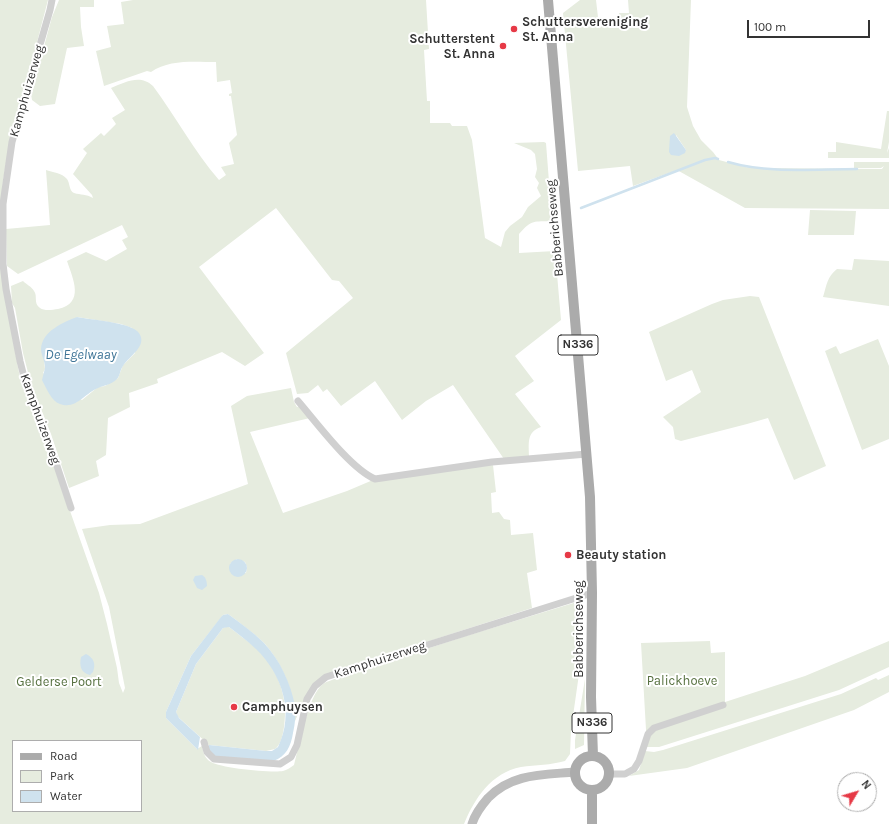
<!DOCTYPE html>
<html>
<head>
<meta charset="utf-8">
<style>
  body { margin:0 }
  #map { position:relative; width:889px; height:824px; overflow:hidden; background:#fff; font-family:Karla,sans-serif }
  canvas { display:block }
  .legend { position:absolute; left:12px; top:740px; width:130px; height:72px; box-sizing:border-box; background:#fff; border:1px solid #adadad; margin:0; padding:5px 7px; list-style:none; font-size:12px; color:#333 }
  .legend li { display:flex; align-items:center; gap:8px; height:20px }
  .legend b { width:20px; border:1px solid #adadad }
  .north { position:absolute; left:837px; top:772px; width:40px; height:40px; box-sizing:border-box; background:#fff; border:1px solid #adadad; border-radius:50%; rotate:52deg; font-size:11px; font-weight:700; line-height:16px; text-align:center; color:#333 }
  .north::after { content:''; display:block; margin:auto; width:14px; height:18px; background:#e63946; clip-path:polygon(50% 0,100% 100%,50% 72%,0 100%) }
  .scale { position:absolute; left:747px; top:20px; width:123px; height:18px; box-sizing:border-box; border:2px solid #333; border-top:0; padding-left:5px; font-size:12px; line-height:14px; white-space:nowrap; color:#333; -webkit-text-stroke:3px #fff; paint-order:stroke }
</style>
</head>
<body>
<div id="map">
<canvas width="889" height="824"></canvas>
<ul class="legend">
<li><b style="height:5px;background:#ababab"></b>Road</li>
<li><b style="height:11px;background:#e6ecdf"></b>Park</li>
<li><b style="height:11px;background:#cfe2ee"></b>Water</li>
</ul>
<div class="north">N</div>
<div class="scale">100 m</div>
</div>
<script>
const context = document.querySelector('canvas').getContext('2d');
context.lineJoin = 'round';
function fillPath(path, color) { context.fillStyle = color; context.fill(path, 'evenodd'); }
function trace(path, color, width, dash) { context.strokeStyle = color; context.lineWidth = width; context.lineCap = dash ? 'butt' : 'round'; context.setLineDash(dash || []); context.stroke(path); }
function drawText(font, color, halo, rows, align = 'center') {
  context.font = font + ' Karla,sans-serif'; context.lineWidth = 4; context.setLineDash([]); context.textBaseline = 'middle'; context.strokeStyle = halo; context.fillStyle = color; for (const [text, x, y, turn = 0] of rows) {
    context.save(); context.translate(x, y); context.rotate((+turn || 0) * Math.PI / 180); context.textAlign = isNaN(turn) ? turn : align; if (halo) context.strokeText(text, 0, 0); context.fillText(text, 0, 0); context.restore();
  }
}
fillPath(new Path2D(`
  M0 0H48L7 157 3 181 0 212Z
  M59 0H94V7H80L81 27 84 46 67 48 55 104 40 106 32 100 31 94 52 17Z
  M133 0H426L429 49 424 50 427 101H430V123H450L452 126H467L472 140 485 238 501 247 505 232 510 226 522 217 528 207 541 196 537 188 539 183 535 177 537 169 535 154 531 150 514 143 544 142 546 143 552 221C534 222 532 219 519 234V253L555 251 561 320 515 356 534 381 515 394 541 427C526 432 529 444 529 457L504 459 453 385 426 401 402 420 375 381 341 406 327 389 323 392 318 385 308 393 297 394 286 353 353 298 339 281 332 280 276 208 199 267 264 353 245 366 222 352 157 379 158 383 129 393 130 407 108 418 106 455 96 461 99 476 69 488 51 434 31 384 23 353 15 308 12 303 11 286 23 281C26 284 32 287 34 291 38 296 33 303 40 308 44 311 52 310 58 309 85 303 73 279 67 261L86 252 106 261 127 249 122 240 128 237 122 225 18 274 7 266 6 229 50 225 46 170C52 172 62 173 67 179 70 183 69 191 74 193 81 195 86 194 93 198L92 195 73 174 87 153 83 149 101 133 104 136 116 124 112 118 125 110 111 88C126 82 140 74 153 86 176 117 194 151 219 180L226 175 221 167 234 164 229 143 237 135 231 96H229V94L232 93 230 80 217 82 216 62C195 62 169 59 151 72L147 71 104 86 96 51 111 47 107 26 124 24 121 2ZM77 317 121 324 132 328 135 353 123 365 118 378 105 386 98 387 82 400 43 373 45 369 44 360Z
  M580 0H596L599 26 619 23V13H629L628 0H691L687 107 693 126 701 140 713 152 719 160 745 167 754 168 882 169 884 166 881 168H854V162H889V209L745 208 677 170 633 186 630 166 578 171 563 13ZM676 135 686 150 671 155Z
  M887 111H889V142L887 153 889 148V158H828V152H836V142L881 149Z
  M810 210 856 211 854 235H808Z
  M0 220 3 286 20 378 46 443 99 593 107 624 117 668 119 683 123 693 125 688 109 607 82 529 110 525 140 524 248 484 231 406 247 396 291 388 294 402 297 407 300 406 310 418 250 432 283 513 347 491 373 480 493 465 496 492 491 493 492 513 499 512 504 519 510 520 511 535 533 533 537 570 527 573 532 608 330 673 304 700 295 721C295 693 283 665 265 644 254 633 241 624 228 614L223 615 191 656 166 712V718L197 749 202 746C203 752 205 759 211 762 220 768 271 773 283 771 287 770 290 768 294 765 299 747 308 695 323 684 327 681 333 680 337 678L466 636 580 601V667L571 730 570 754 565 761C551 765 536 765 521 767 491 773 475 798 464 824H0ZM237 559 245 562 247 567 246 573 230 570V564ZM13 741H141V811H13Z
  M854 259 889 261V306L823 297C827 284 827 277 837 269L852 270Z
  M750 296 759 297 826 466 794 480 768 418 747 424 681 441 675 439 673 427 663 417 701 392 692 370 666 381 649 332 712 304 723 300Z
  M878 339 889 366V439L862 450 825 351 836 346 840 354Z
  M226 627H229C238 634 246 640 254 646 277 666 289 697 284 727 283 734 281 745 275 749L266 751 209 745 177 716 176 712 196 664 223 628Z
  M710 641 711 653 725 652V702L805 676 889 641V667L839 690 659 747H647L641 643Z
  M889 675V692L854 710 687 768 629 776 639 770 645 751 654 752 663 750 841 694 876 678 878 680Z
  M585 679 584 745 575 749V740Z`), '#e6ecdf');
fillPath(new Path2D(`
  M674 133 686 150 685 153 679 156 671 155 669 152 670 136Z
  M77 317C91 320 131 322 139 333 148 346 129 356 123 366 120 370 120 376 117 379 111 385 104 385 98 388 85 393 76 410 60 404 52 402 46 388 42 380 43 376 44 372 45 368 45 361 41 355 41 349 42 331 64 322 77 317Z
  M229 568a9 9 0 1 1 18 0a9 9 0 1 1-18 0Z
  M202 575C206 577 207 582 207 586L202 590 197 588 193 580 195 576Z
  M228 614C240 623 253 632 264 643 280 660 291 684 295 706 296 715 295 724 293 733 291 746 286 757 273 761L217 758 207 748 209 745 266 751H272L278 747C295 713 282 674 256 649 248 641 238 634 229 627L223 628 196 664 176 712 179 718 200 737 198 750 166 718V712L191 656 221 617 223 615Z
  M86 654C94 658 96 664 93 672L90 675C81 673 79 666 81 657Z`), '#cfe2ee');
trace(new Path2D(`
  M728 162C769 174 815 169 857 169
  M581 208 705 160 715 158 718 159`), '#cfe2ee', 2.5);
trace(new Path2D(`
  M52 0 50 10 12 142 3 204V264L6 289 20 361 27 389 52 451 71 508
  M298 401C317 423 350 468 375 479L492 462 587 454
  M204 742 207 752 214 759 280 764 291 757 297 745 307 699 315 686 326 677 592 593
  M610 774H625L634 769 639 761 648 734 654 728 723 705`), '#d0d0d0', 7);
trace(new Path2D(`
  M472 824C475 814 481 806 488 798 512 773 543 775 575 772`), '#bdbdbd', 9);
trace(new Path2D(`
  M548 0 590 497 592 593 591 697 593 756
  M575 773a17 17 0 1 1 34 0a17 17 0 1 1-34 0Z
  M592 824V790`), '#ababab', 10);
for (const [x, y, r, color] of [
  [514,29,4,"#e63946"],
  [503,46,4,"#e63946"],
  [568,555,4,"#e63946"],
  [234,707,4,"#e63946"]
]) { const dot = new Path2D(); dot.arc(x, y, r, 0, 2 * Math.PI); context.fillStyle = color; context.fill(dot); trace(dot, '#fff', 1.5); }
for (const [x, y, w] of [
  [578,345,40],
  [592,723,40]
]) { const box = new Path2D(); box.roundRect(x - w / 2, y - 10, w, 20, 3); context.fillStyle = '#fff'; context.fill(box); trace(box, '#333', 1); }
drawText('bold 12px', '#333', null, [
  ["N336",578,345],
  ["N336",592,723]
]);
drawText('bold 13px', '#333', '#fff', [
  ["Schuttersvereniging",522,22],
  ["St. Anna",522,37],
  ["Schutterstent",495,39,"right"],
  ["St. Anna",495,54,"right"],
  ["Beauty station",576,555],
  ["Camphuysen",242,707]
], 'left');
drawText('13px', '#333', '#fff', [
  ["Kamphuizerweg",27,91,-74],
  ["Babberichseweg",555,228,-95],
  ["Kamphuizerweg",40,419,70],
  ["Babberichseweg",579,629,-90],
  ["Kamphuizerweg",380,660,-18]
]);
drawText('13px', '#56703f', '#fff', [
  ["Palickhoeve",682,681],
  ["Gelderse Poort",59,682]
]);
drawText('italic 14px', '#3f7597', '#fff', [
  ["De Egelwaay",81,355]
]);
</script>
</body>
</html>
